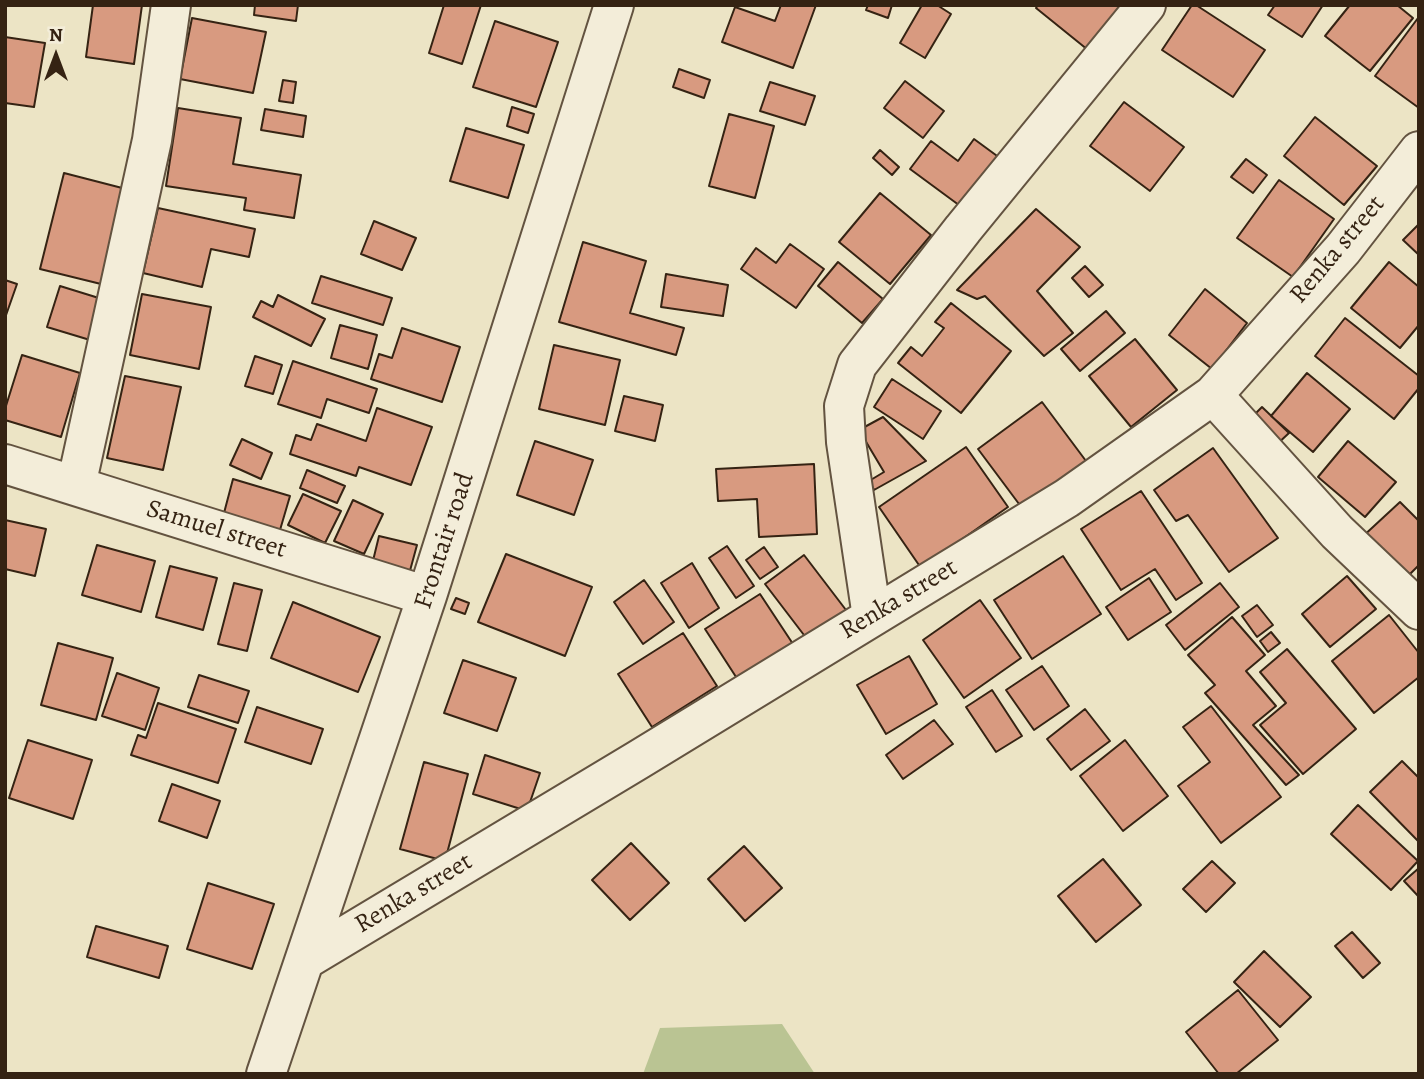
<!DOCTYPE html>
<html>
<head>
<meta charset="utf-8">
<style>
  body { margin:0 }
  #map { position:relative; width:1424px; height:1079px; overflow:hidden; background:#ece4c5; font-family:Alegreya,serif }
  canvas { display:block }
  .frame { position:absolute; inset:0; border:7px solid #352313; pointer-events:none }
  .north { position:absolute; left:21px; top:21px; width:70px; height:70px; -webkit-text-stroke:5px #f3edd9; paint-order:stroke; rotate:0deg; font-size:19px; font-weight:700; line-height:28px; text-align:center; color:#352313 }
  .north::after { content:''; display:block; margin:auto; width:24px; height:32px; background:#352313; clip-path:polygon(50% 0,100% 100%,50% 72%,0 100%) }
</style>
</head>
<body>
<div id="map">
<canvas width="1424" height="1079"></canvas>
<div class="frame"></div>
<div class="north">N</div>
</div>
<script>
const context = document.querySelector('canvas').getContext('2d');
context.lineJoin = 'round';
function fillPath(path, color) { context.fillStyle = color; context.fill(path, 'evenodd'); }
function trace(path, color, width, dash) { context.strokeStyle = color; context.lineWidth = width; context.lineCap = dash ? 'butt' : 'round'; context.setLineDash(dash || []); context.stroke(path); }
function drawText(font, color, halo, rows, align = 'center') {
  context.font = font + ' Alegreya,serif'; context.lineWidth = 5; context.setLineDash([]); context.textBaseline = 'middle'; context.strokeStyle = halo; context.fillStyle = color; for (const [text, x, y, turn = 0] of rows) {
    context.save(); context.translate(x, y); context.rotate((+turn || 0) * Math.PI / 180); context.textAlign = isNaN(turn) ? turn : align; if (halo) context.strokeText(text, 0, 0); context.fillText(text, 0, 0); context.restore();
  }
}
fillPath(new Path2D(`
  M782 1024 815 1074H643L660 1028Z`), '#bac493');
const building = new Path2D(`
  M93 5H142L134 64 86 57Z
  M255 5H298L296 21 254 15Z
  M444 5H481L462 64 429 53Z
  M781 5H816L793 68 722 42 735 7 775 21Z
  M868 5H892L888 18 866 10Z
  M922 5H937L951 14 925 58 900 43Z
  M1038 5H1124L1088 50 1036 8Z
  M1192 5H1196L1265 50 1233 97 1162 50Z
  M1275 5H1323L1302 37 1268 15Z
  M1350 5H1397L1413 18 1370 71 1325 36Z
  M192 18 266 32 253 93 180 79Z
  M1418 18H1419V108L1375 76Z
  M495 21 558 42 536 107 473 87Z
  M5 37 45 43 34 107 5 103Z
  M679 69 710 80 704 98 673 87Z
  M283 80 296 82 293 103 279 101Z
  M905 81 944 111 923 138 884 108Z
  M770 82 815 96 805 125 760 111Z
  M1124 102 1184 147 1150 191 1090 146Z
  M512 107 534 114 528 133 507 126Z
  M178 108 241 118 233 164 301 175 294 218 244 210 246 198 166 186Z
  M265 109 306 116 303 137 261 130Z
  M729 114 774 126 755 198 709 186Z
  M1315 117 1377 166 1344 205 1284 156Z
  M466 128 524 145 508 198 450 181Z
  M974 139 1004 161 967 211 910 169 931 141 958 161Z
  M880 150 899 167 892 175 873 158Z
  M1246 159 1267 175 1253 193 1231 177Z
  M64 173 126 189 101 284 40 269Z
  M1279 180 1334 219 1293 277 1237 238Z
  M880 193 931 235 890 284 839 242Z
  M158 208 255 229 249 257 211 249 202 287 143 273Z
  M1036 209 1080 247 1037 291 1073 333 1044 356 985 296 977 299 957 290Z
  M374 221 416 238 402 270 361 254Z
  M1419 224V255L1403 240Z
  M583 242 646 261 630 313 684 328 676 355 559 322Z
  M790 244 824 269 796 308 741 269 756 248 776 263Z
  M838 262 883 299 862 323 818 286Z
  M1389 262 1419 287V325L1400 348 1351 308Z
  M1085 266 1103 285 1089 297 1072 278Z
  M666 274 728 285 723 316 661 307Z
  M321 276 392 298 383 325 312 303Z
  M5 280 17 284 5 318Z
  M60 286 102 299 90 340 47 327Z
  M1205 289 1247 323 1212 369 1169 335Z
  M142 294 211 307 199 369 130 355Z
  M278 295 325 319 311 346 253 317 261 301 273 307Z
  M951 303 1011 351 961 413 898 363 911 347 922 356 944 328 935 322Z
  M1106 311 1125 333 1080 371 1061 349Z
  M1345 318 1419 376V388L1394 419 1315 356Z
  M340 325 377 335 368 369 331 358Z
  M402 328 460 347 442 402 371 379 379 354 392 358Z
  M1135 339 1177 390 1131 427 1089 376Z
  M554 345 620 360 605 425 539 409Z
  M22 355 80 373 61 437 5 420V409Z
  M255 356 282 365 273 394 245 386Z
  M293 361 377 389 369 413 327 399 321 418 278 404Z
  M1307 373 1350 409 1313 452 1271 416Z
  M125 376 181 387 163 470 107 458Z
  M892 379 941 411 923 439 874 407Z
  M624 396 663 405 655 441 615 431Z
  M1042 402 1089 465 1025 512 978 449Z
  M1262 407 1289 433 1273 448 1247 422Z
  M377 408 432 427 411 485 359 467 356 476 290 454 296 435 311 440 317 424 366 441Z
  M883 417 926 461 874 490 869 481 884 472 859 430Z
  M242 439 272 453 261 479 230 465Z
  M535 441 593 460 574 515 517 495Z
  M1348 441 1396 482 1365 517 1318 477Z
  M966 447 1008 507 921 568 879 507Z
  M1213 448 1278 538 1229 572 1188 515 1176 521 1154 490Z
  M814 464 817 534 759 537 757 499 718 501 716 469Z
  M307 470 345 486 337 503 300 488Z
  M233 479 290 496 280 530 224 513Z
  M1141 491 1202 583 1176 600 1155 569 1121 590 1081 529Z
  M303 494 341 511 325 543 288 525Z
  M353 500 383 514 364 554 334 541Z
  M1400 502 1419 521V565L1401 583 1360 539Z
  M5 520 46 529 35 576 5 569Z
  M379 536 417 545 408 578 371 569Z
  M97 545 155 561 141 612 82 595Z
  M727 546 754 586 736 598 709 558Z
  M764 547 778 567 760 579 746 560Z
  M506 554 592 587 565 656 478 622Z
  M804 555 846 610 807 639 765 584Z
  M1063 556 1101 614 1032 659 994 600Z
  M692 563 719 608 689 628 661 583Z
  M170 566 217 578 203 630 156 617Z
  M1347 576 1376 609 1330 647 1302 614Z
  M1149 578 1171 612 1128 640 1106 607Z
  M644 580 674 622 643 644 614 602Z
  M234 583 262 590 247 651 218 644Z
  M1220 583 1239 607 1185 650 1166 625Z
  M760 594 793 644 738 680 705 629Z
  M456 598 469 603 465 614 451 609Z
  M980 600 1021 658 964 698 923 640Z
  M293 602 380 637 358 692 271 658Z
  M1257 605 1273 625 1257 637 1242 616Z
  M1389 615 1419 653V677L1374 713 1332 661Z
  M1232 617 1265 655 1246 671 1276 706 1253 725 1299 775 1286 785 1205 693 1215 685 1188 655Z
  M1271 632 1280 643 1268 652 1260 641Z
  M683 633 717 686 652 727 618 674Z
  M58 643 113 658 96 720 41 705Z
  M1287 649 1356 729 1303 774 1260 725 1286 703 1260 672Z
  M909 656 937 704 886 734 857 685Z
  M463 660 516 678 497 731 444 713Z
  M1042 666 1069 706 1034 730 1006 690Z
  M117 673 159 688 145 730 102 716Z
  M199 675 249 691 238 723 188 707Z
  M992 690 1022 736 996 752 966 707Z
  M158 703 236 729 218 783 131 755 138 735 146 738Z
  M1211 706 1281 797 1221 843 1178 786 1210 762 1183 727Z
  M257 707 323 729 311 764 245 742Z
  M1085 709 1110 741 1071 770 1047 739Z
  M934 720 953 744 903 779 886 755Z
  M28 740 92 760 73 819 9 798Z
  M1125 740 1168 796 1123 831 1080 776Z
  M485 755 540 773 527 811 473 794Z
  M1402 761 1419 778V842L1370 792Z
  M424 762 468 774 445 861 400 849Z
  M172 784 220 801 207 838 159 821Z
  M1358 805 1418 861 1391 890 1331 834Z
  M631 843 669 883 630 920 592 880Z
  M744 846 782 888 745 921 708 879Z
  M1103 859 1141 905 1096 942 1058 896Z
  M1212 861 1235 883 1206 912 1183 889Z
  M1419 868V897L1404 881Z
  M208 883 274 904 252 969 187 949Z
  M96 926 168 946 159 978 87 957Z
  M1352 932 1380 963 1363 978 1335 946Z
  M1264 951 1311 997 1280 1027 1234 982Z
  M1238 990 1278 1040 1236 1074H1219L1186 1032Z`);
fillPath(building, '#d89a80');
trace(building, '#352313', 2);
const minor = new Path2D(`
  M1213 395 1337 532 1419 610
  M5 464 427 596
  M76 486 152 140 171 5
  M872 617 846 442 844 406 857 365 963 229 1146 5
  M305 960 638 760 1067 498 1213 395 1343 249 1419 151
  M266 1074 427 596 614 5`);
trace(minor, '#635340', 42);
trace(minor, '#f3edd9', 38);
drawText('26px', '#352313', '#f3edd9', [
  ["Renka street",1338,250,-50],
  ["Samuel street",216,530,17],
  ["Frontair road",445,541,-72],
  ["Renka street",899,600,-31],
  ["Renka street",414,894,-31]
]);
</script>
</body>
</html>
